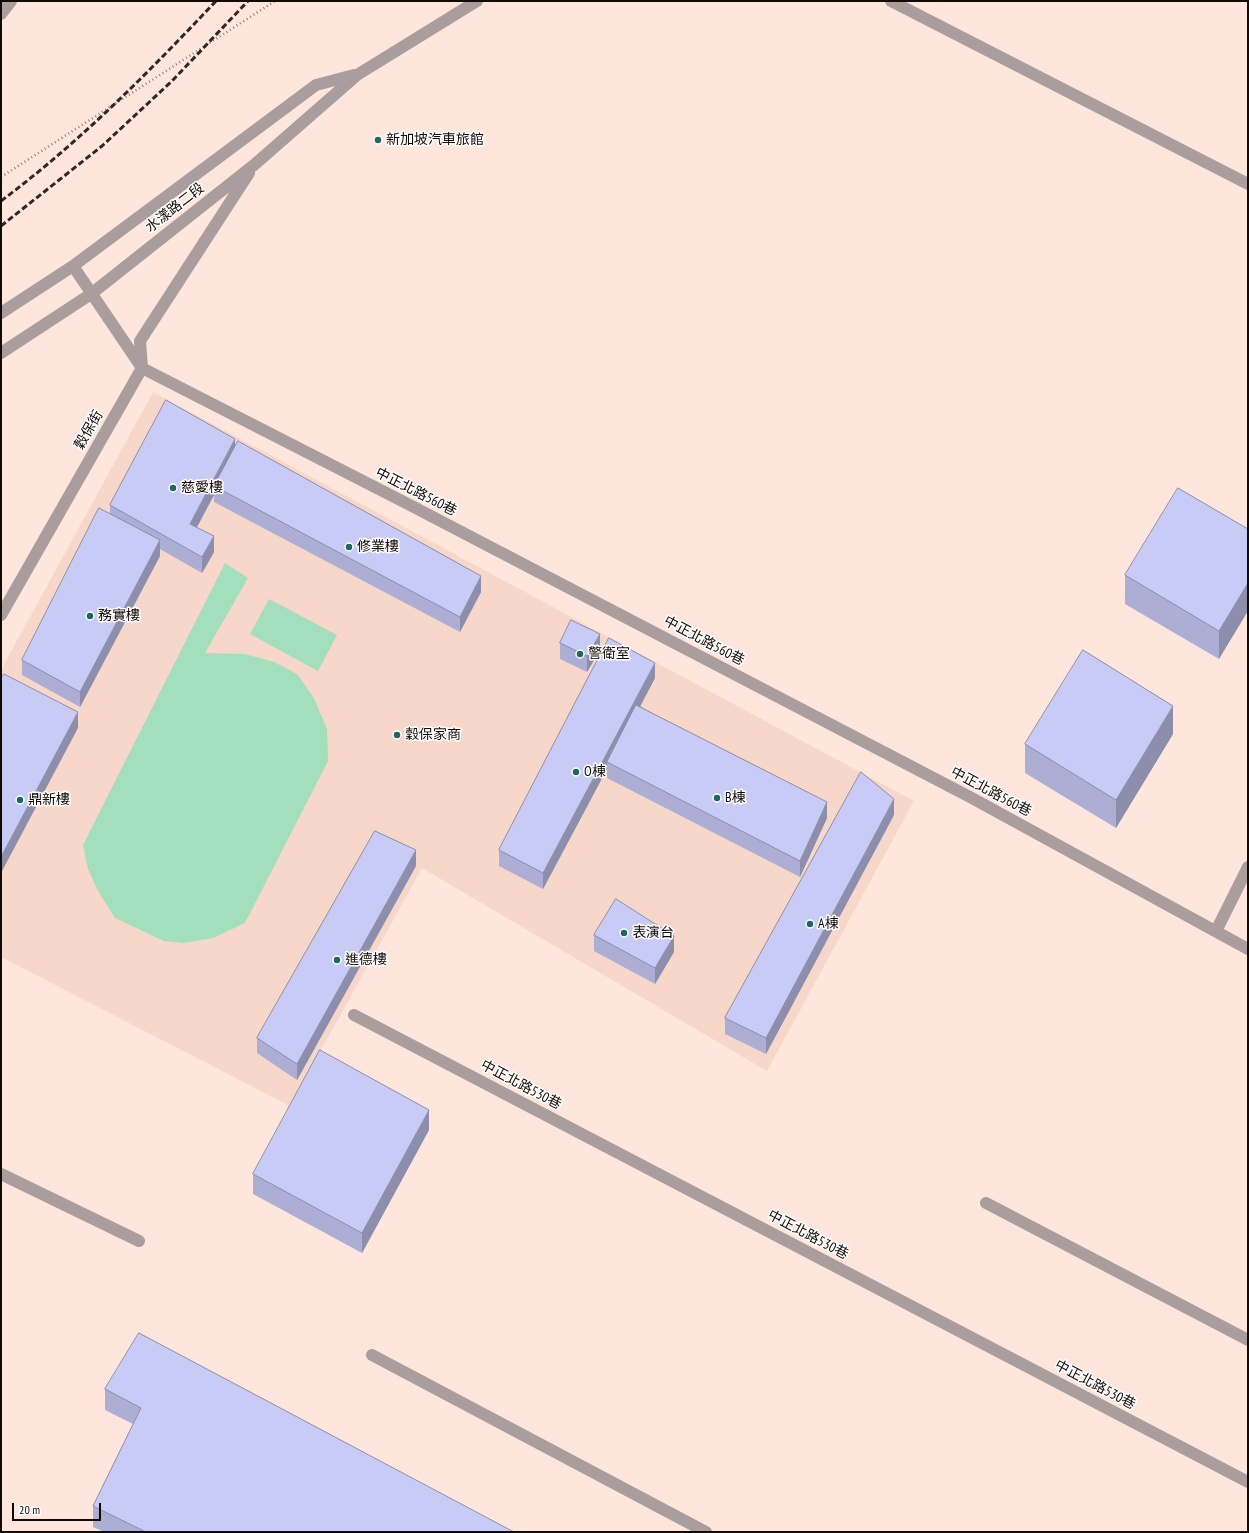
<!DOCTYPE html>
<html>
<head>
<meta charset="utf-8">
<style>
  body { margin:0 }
  #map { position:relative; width:1249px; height:1533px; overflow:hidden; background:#ffe6dc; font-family:"PT Sans Narrow",sans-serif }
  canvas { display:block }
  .frame { position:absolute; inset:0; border:2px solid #110a07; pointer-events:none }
  .scale { position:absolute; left:12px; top:1503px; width:89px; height:18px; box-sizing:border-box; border:2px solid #110a07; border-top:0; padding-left:5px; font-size:12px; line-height:14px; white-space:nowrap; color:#110a07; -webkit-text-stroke:3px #fff; paint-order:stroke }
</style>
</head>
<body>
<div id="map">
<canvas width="1249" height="1533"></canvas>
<div class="frame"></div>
<div class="scale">20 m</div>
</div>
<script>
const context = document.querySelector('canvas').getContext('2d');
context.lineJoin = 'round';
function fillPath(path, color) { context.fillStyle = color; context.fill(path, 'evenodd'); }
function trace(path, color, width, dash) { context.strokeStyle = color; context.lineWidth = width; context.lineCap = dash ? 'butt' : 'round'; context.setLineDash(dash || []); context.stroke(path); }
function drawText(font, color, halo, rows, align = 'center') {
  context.font = font + ' "PT Sans Narrow","Noto Sans TC",sans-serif'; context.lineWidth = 3; context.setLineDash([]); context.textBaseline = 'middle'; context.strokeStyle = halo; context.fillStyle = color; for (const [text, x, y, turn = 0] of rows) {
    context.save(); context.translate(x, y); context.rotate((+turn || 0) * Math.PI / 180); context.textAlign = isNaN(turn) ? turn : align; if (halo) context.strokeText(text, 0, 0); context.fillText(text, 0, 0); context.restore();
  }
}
fillPath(new Path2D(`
  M153 392 914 801 767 1071 422 868 290 1106 1 957V670Z`), '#f6d7c9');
fillPath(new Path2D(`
  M225 563 248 578 205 653 245 654 274 662 297 674 314 698 327 729 328 761 245 923 213 938 183 943 164 941 115 918 98 891 88 869 83 845Z
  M269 599 337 635 318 671 250 634Z`), '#a3dfbc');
trace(new Path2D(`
  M1 177 275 1`), '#8f7e78', 2.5, [1, 3]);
trace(new Path2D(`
  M891 1 1248 184
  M1 14 11 1
  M73 266 142 368 406 503 970 797 1248 949
  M1 313 73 266 316 85 354 75
  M1 353 91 294 254 165 357 75 477 1
  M142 368 140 341 249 173
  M1 615 142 368
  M1216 931 1248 867
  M354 1015 1248 1482
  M1 1174 139 1241
  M986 1203 1248 1340
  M372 1355 706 1532`), '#a99d9e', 12);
trace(new Path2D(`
  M1 201C80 142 149 72 216 1
  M1 226 102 146 172 81 248 1`), '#302723', 3, [6, 3]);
fillPath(new Path2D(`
  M235 446 481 592 460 632 214 502V495L197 527 214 552 202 573 160 549V556L80 707 22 675V660L110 514V505Z
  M1248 529 1219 659 1125 604V575Z
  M560 643 600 650 587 672 560 659Z
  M655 678 640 706 827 818 800 877 607 778V769L543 889 499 866V850Z
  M1173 734 1116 828 1025 773V744Z
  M894 815 766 1054 725 1034V1018Z
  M416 866 297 1080 257 1053V1038Z
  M594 935 674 952 655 984 594 951Z
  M429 1130 362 1253 253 1194V1174Z
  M105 1389 514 1532H104L93 1527V1506L133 1424 105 1410Z`), '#acafd3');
fillPath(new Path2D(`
  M235 439V454L214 486V495L190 540V524Z
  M214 536V552L202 573V557Z
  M160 540V556L80 707V692Z
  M481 576V592L460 632V617Z
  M1248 583V611L1219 659V631Z
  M600 634V650L587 672V656Z
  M655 663V678L610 764 607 762V769L543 889V873Z
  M1173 706V734L1116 828V800Z
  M78 712V728L1 873V857Z
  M894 799V815L766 1054V1038Z
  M827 802V818L800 877V861Z
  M416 850V866L297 1080V1064Z
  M674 936V952L655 984V968Z
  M429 1110V1130L362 1253V1233Z`), '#8c8eac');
const building = new Path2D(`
  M166 400 235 439 190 524 214 536 202 557 110 505Z
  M238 441 481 576 460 617 214 486Z
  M1178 488 1248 529V583L1219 631 1125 575Z
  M99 508 160 540 80 692 22 660Z
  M571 620 600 634 587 656 560 643Z
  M609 638 655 663 543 873 499 850Z
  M1083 650 1173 706 1116 800 1025 744Z
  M4 674 78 712 1 857V679Z
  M636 705 827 802 800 861 607 762Z
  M861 772 894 799 766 1038 725 1018Z
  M375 831 416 850 297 1064 257 1038Z
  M616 899 674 936 655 968 594 935Z
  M320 1050 429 1110 362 1233 253 1174Z
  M139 1333 514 1532H146L93 1506 141 1408 105 1389Z`);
fillPath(building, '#c8cbf5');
trace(building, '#8c8eac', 1);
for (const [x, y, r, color] of [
  [378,140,4,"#1f685e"],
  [173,488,4,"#1f685e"],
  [349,547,4,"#1f685e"],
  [90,616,4,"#1f685e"],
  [580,654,4,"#1f685e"],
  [397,735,4,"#1f685e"],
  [576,772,4,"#1f685e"],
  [717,798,4,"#1f685e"],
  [20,800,4,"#1f685e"],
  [810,924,4,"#1f685e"],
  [624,933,4,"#1f685e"],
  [337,960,4,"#1f685e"]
]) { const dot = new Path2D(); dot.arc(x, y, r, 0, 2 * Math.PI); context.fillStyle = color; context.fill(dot); trace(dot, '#fff', 1.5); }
drawText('14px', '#110a07', '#fff', [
  ["新加坡汽車旅館",386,140],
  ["慈愛樓",181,488],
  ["修業樓",357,547],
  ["務實樓",98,616],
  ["警衛室",588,654],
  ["穀保家商",405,735],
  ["O棟",584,772],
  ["B棟",725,798],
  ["鼎新樓",28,800],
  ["A棟",818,924],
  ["表演台",632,933],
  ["進德樓",345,960]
], 'left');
drawText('14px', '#110a07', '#fff', [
  ["水漾路二段",175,208,-38],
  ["穀保街",89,430,-60],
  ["中正北路560巷",416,492,27],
  ["中正北路560巷",704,641,28],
  ["中正北路560巷",991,792,28],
  ["中正北路530巷",521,1085,28],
  ["中正北路530巷",808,1235,28],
  ["中正北路530巷",1095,1385,28]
]);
</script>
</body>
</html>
